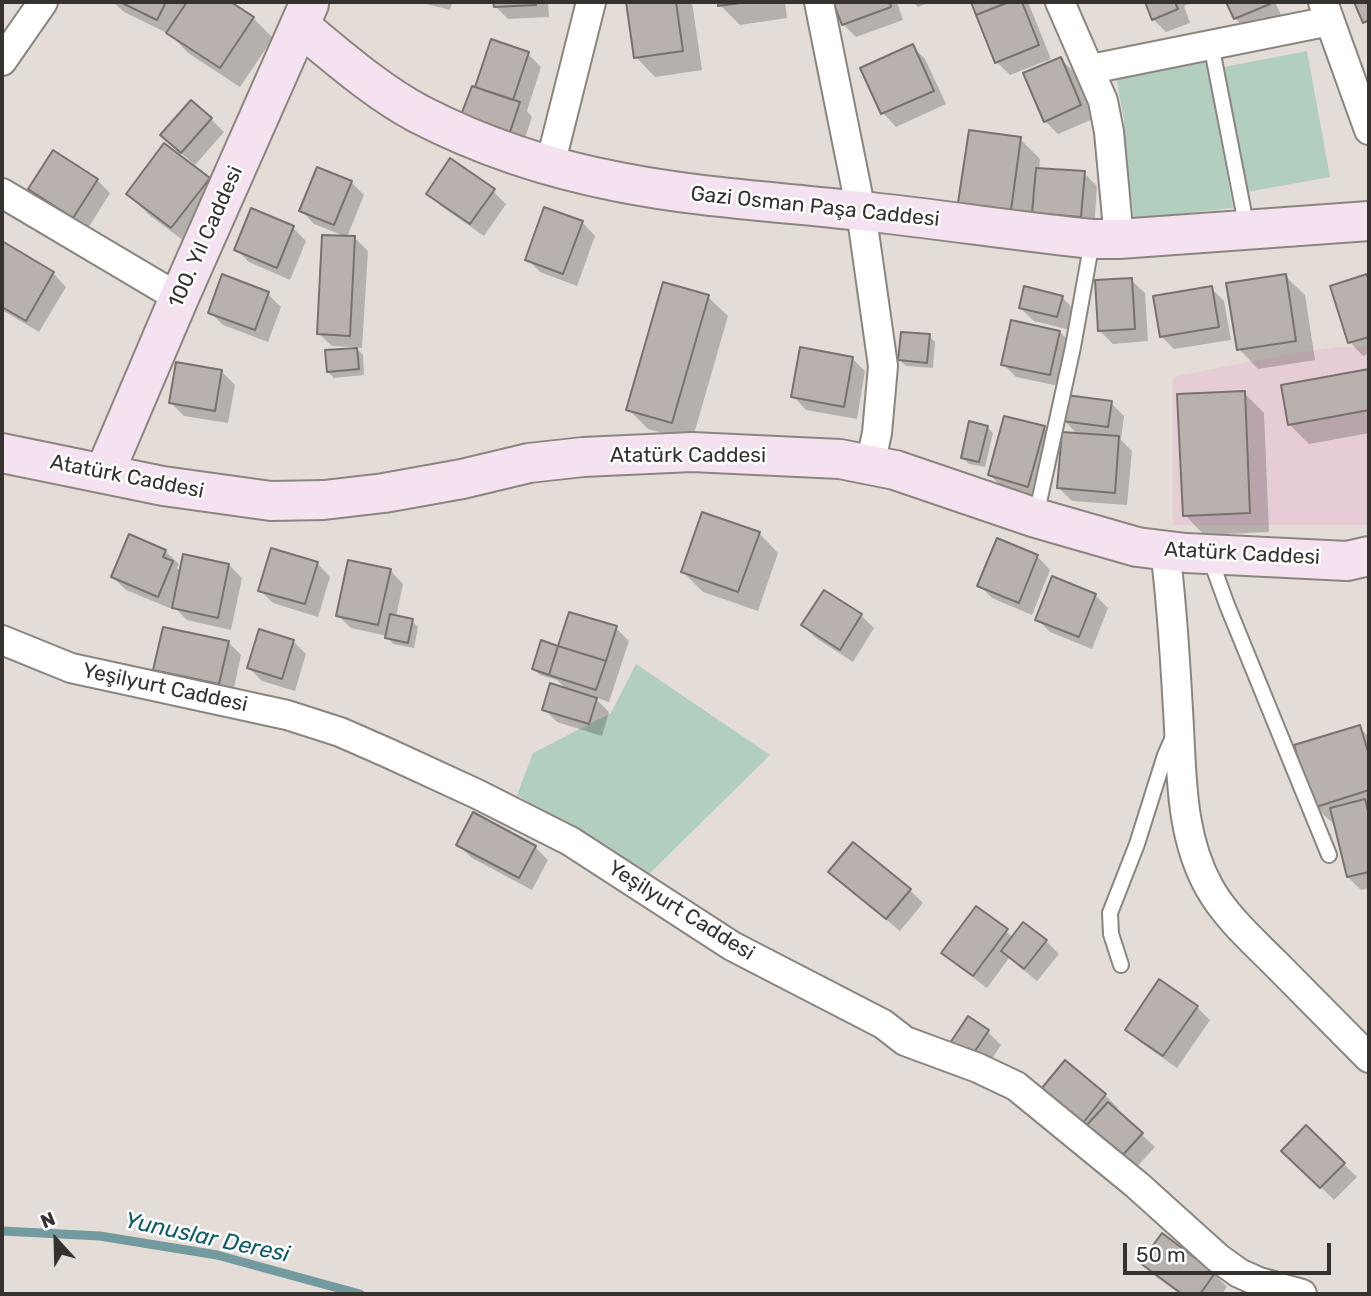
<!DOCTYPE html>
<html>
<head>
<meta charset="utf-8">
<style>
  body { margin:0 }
  #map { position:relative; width:1371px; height:1296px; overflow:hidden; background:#e4ddd7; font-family:Rubik,sans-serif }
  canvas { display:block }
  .frame { position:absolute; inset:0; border:4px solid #353230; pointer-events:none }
  .north { position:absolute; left:21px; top:1205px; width:70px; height:70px; -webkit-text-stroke:5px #fff; paint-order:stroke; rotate:338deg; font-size:19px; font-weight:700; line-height:28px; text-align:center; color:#353230 }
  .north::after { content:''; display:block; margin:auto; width:24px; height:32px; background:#353230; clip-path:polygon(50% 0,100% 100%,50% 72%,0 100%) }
  .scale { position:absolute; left:1123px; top:1243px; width:208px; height:32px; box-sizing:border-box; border:4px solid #353230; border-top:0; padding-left:9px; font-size:21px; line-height:24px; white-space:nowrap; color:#353230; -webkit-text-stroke:5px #fff; paint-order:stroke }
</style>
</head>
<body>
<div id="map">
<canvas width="1371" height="1296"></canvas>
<div class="frame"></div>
<div class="north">N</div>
<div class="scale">50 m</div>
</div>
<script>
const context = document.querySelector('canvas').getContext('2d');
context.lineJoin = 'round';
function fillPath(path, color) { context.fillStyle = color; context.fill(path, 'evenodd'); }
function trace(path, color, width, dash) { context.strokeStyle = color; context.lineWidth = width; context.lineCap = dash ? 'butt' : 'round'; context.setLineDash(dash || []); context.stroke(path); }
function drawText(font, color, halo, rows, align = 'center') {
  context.font = font + ' Rubik,sans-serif'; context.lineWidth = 5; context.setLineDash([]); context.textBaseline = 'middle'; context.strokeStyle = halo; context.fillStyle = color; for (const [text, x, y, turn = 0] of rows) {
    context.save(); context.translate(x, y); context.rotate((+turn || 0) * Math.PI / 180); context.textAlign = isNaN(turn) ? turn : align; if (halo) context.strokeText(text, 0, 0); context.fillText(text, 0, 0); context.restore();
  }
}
fillPath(new Path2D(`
  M1337 347H1369V525H1173V377L1294 353Z`), '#e6cdd5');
fillPath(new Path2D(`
  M1307 51 1330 177 1247 192 1224 67Z
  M1206 61 1233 208 1134 219 1124 134V120L1116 77Z
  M636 664 770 755 647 876 517 795 533 753 611 713Z`), '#b2cebf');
fillPath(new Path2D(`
  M113 2H228L253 18 273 38 240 87 188 53 171 35 124 12Z
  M418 2H452L450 10Z
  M495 2H548L549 17 508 19 495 6Z
  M628 2H692L702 70 655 77 636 57Z
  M720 2H785L787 18 740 25 720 5Z
  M835 2H897L903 20 856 37 843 24Z
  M913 2H931L918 7Z
  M972 2H1028L1051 59 1010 75 997 62Z
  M1147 2H1194L1184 6 1190 23 1166 32 1153 19Z
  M1228 2H1275L1282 17 1248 32 1235 18Z
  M912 46 925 59 946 104 896 127 883 113 862 68Z
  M528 54 541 67 527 111 532 117 523 144 476 128V89Z
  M1061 59 1074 72 1093 119 1058 134 1045 121Z
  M211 119 224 132 195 165 175 148Z
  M1020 139 1040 159 1039 170 1084 173 1097 186 1094 229H1030L980 222 960 202Z
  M54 153 97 180 110 193 87 230 43 202 30 189Z
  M209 179 228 199 192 247 148 214 128 194Z
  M351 182 364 195 347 237 314 224 301 210Z
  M493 191 506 204 484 236 441 206 428 193Z
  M252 210 293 228 306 241 290 280 249 262 236 249Z
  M582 222 595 236 577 286 540 272 527 259Z
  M355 238 368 251 362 348 355 347 363 355 364 375 334 378 328 372 354 347 332 346 318 333Z
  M2 243 53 273 66 287 39 332 2 310Z
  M1285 276 1305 295 1315 360 1258 369 1239 349Z
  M1366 276 1369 279V353L1363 356 1350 342Z
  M1131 280 1145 293 1148 341 1113 344 1100 331Z
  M1211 288 1224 301 1231 340 1174 349 1161 336Z
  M268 294 281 307 268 342 223 325 210 312Z
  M708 297 728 316 692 441 648 429 628 409Z
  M1062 297 1075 311 1070 330 1034 321 1020 308Z
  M1060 332 1073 345 1063 387 1016 377 1003 364Z
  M929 336 935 342 933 368 906 366 900 360Z
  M852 358 865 371 857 419 806 410 793 396Z
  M1369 371V433L1309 444 1289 424 1283 386Z
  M222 372 235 385 228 423 184 416 171 403Z
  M1244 393 1264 413 1269 532 1204 535 1185 515Z
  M1111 403 1124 416 1121 440 1132 451 1127 505 1072 501 1059 488 1078 435 1064 420Z
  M987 427 993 433 985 467 969 464 963 458Z
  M1044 428 1057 441 1041 499 1003 488 990 475Z
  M759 533 778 553 758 611 703 592 683 572Z
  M165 551 179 564 177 568 181 572 229 565 242 578 231 630 187 620 173 606 172 609 126 590 113 577Z
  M1037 556 1050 570 1032 615 992 598 979 585Z
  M317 563 330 577 318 617 273 603 260 590Z
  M390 570 403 584 396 617 412 621 418 627 414 648 393 644 387 636 351 628 337 615Z
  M824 592 861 615 874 628 853 662 816 638 803 625Z
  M1095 595 1108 608 1092 649 1050 632 1037 619Z
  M616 628 629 641 609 702 594 697 609 712 602 736 557 722 544 709 567 690 557 680 540 675 534 669 557 648Z
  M293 641 306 654 295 691 262 681 249 668Z
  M228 642 241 655 232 697 168 683 155 670Z
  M1359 727 1369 737V888L1361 890 1348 877 1336 826 1315 807Z
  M458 845 535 847 548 860 532 890 472 858Z
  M830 872 910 890 923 903 900 931Z
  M976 908 1014 938 1046 941 1059 954 1037 981 1009 958 987 988 956 965 943 952Z
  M1197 1007 1210 1020 1177 1068 1140 1042 1127 1029Z
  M969 1019 988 1032 1001 1045 983 1072 963 1059Z
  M1105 1095 1118 1108 1116 1111 1155 1147 1133 1171 1052 1107Z
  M1307 1128 1357 1177 1334 1200 1284 1151Z
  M1163 1236 1214 1274 1227 1287 1222 1294H1180L1155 1276 1142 1263Z`), '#0003');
trace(new Path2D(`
  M2 1231 100 1236 217 1255 360 1294`), '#739a9f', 9);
const building = new Path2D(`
  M120 2H166L157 20Z
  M187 2H231L254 17 220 68 166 33Z
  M493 2H536V5L494 7Z
  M626 2H676L683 51 634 58Z
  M718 2H748L718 6Z
  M833 2H890L891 7 842 25Z
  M971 2H1009L976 15Z
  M1009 2H1022L1039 45 995 63 976 15Z
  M1145 2H1175L1178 9 1152 20Z
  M1226 2H1269L1270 4 1234 19Z
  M1354 2H1369V20L1363 23Z
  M491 39 529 52 513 100 475 87Z
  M913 44 934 91 881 114 860 68Z
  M1061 57 1081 105 1044 122 1023 73Z
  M472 86 520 102 510 132 461 115Z
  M191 100 212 118 181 153 160 135Z
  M969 130 1021 137 1011 210 958 203Z
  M164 143 210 178 171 228 126 194Z
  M53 150 98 179 73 218 28 189Z
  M450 158 495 189 470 224 426 194Z
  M317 167 352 181 334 225 299 211Z
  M1036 168 1085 171 1081 217 1032 213Z
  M544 207 583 221 563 274 525 260Z
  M251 208 294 226 277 268 234 250Z
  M322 235 355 236 350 336 317 334Z
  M2 241 54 272 26 321 2 307Z
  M222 274 269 292 255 330 208 313Z
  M1286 274 1296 341 1237 350 1226 283Z
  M1367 274 1369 283V337L1348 343 1330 286Z
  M1132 278 1135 329 1098 331 1095 280Z
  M663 282 709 295 672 423 626 410Z
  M1024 286 1063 296 1057 317 1019 308Z
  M1212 286 1219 327 1160 337 1153 296Z
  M1011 320 1060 331 1050 375 1001 365Z
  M901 332 930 334 927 363 898 360Z
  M800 347 853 357 844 407 791 397Z
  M357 348 359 369 327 372 325 350Z
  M176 362 222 370 215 411 169 403Z
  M1369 369V410L1288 425 1281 385Z
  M1245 391 1250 513 1183 516 1177 394Z
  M1066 395 1112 401 1108 427 1062 421Z
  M1004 416 1045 426 1028 487 988 475Z
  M969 421 988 426 979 462 961 458Z
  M1062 432 1119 436 1115 493 1057 488Z
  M702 512 760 532 738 592 681 572Z
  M129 534 166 550 163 557 173 561 158 597 111 577Z
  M997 538 1038 555 1019 603 977 586Z
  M271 548 318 562 305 604 258 591Z
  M183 554 229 564 218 618 172 608Z
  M348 560 391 569 378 625 336 616Z
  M1052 576 1096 594 1079 637 1035 620Z
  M824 590 862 614 840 650 801 625Z
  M569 612 617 626 606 661 558 646Z
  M390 614 413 619 408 643 385 638Z
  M163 627 229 641 219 684 153 670Z
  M259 629 294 640 282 679 247 668Z
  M541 640 558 646 549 675 532 669Z
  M558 646 606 661 596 690 549 675Z
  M550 683 597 698 589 724 542 710Z
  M1360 725 1369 755V790L1313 808 1294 745Z
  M1365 799 1369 815V872L1347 877 1330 808Z
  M473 812 536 846 519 878 456 845Z
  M853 842 911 889 886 919 828 872Z
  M976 906 1008 929 973 976 941 953Z
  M1023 922 1047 940 1024 969 1001 951Z
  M1159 979 1198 1006 1163 1056 1125 1030Z
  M968 1016 989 1030 969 1060 948 1046Z
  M1065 1060 1106 1094 1079 1128 1037 1094Z
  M1108 1102 1143 1133 1119 1159 1084 1128Z
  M1306 1125 1345 1163 1320 1188 1281 1151Z
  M1162 1233 1215 1273 1200 1294H1182L1140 1263Z`);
fillPath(building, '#b8b1ad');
trace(building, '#78716d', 2);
const lane = new Path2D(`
  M1211 44 1247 229
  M1036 516 1073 347 1092 241
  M1210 558 1227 605 1329 855
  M1121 965 1111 934 1110 913 1137 844 1165 755 1174 735`);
const street = new Path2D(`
  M819 2 861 211 883 366 877 433 870 465
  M1060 2 1103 101 1109 132 1119 239
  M1323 2 1369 130
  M2 61 43 2
  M1091 69 1330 21
  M550 165 591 2
  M2 193 179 298
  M1165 550C1172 603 1175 656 1178 710 1182 770 1179 833 1209 887 1225 916 1252 940 1275 963 1307 995 1338 1027 1369 1058
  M2 640 71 668 287 715 340 732 388 753 477 794 570 841 732 946 883 1024 905 1041 978 1068 1016 1086 1137 1185 1218 1258 1239 1273 1259 1282 1302 1294`);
const secondary = new Path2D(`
  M300 26C338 57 376 91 419 114 481 146 551 169 619 182 699 198 781 202 861 211 938 219 1015 231 1092 239H1119L1369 221
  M2 453 163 486 271 501 324 500 384 493 462 479 529 463 583 457 692 452 840 459 895 470 1036 518 1137 547 1186 553 1347 561 1369 556
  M104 474 179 298 309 4`);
trace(lane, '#8b8580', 18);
trace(street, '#8b8580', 32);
trace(secondary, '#8b8580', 42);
trace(lane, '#fff', 14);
trace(street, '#fff', 28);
trace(secondary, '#f5e2f1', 38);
drawText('21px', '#353230', '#fff', [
  ["Gazi Osman Paşa Caddesi",815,207,6],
  ["100. Yıl Caddesi",206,237,-66],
  ["Atatürk Caddesi",688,456],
  ["Atatürk Caddesi",127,477,11],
  ["Atatürk Caddesi",1242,554,3],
  ["Yeşilyurt Caddesi",165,688,12],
  ["Yeşilyurt Caddesi",681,911,32]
]);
drawText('italic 23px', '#0d5c67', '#fff', [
  ["Yunuslar Deresi",207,1238,12]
]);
</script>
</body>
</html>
